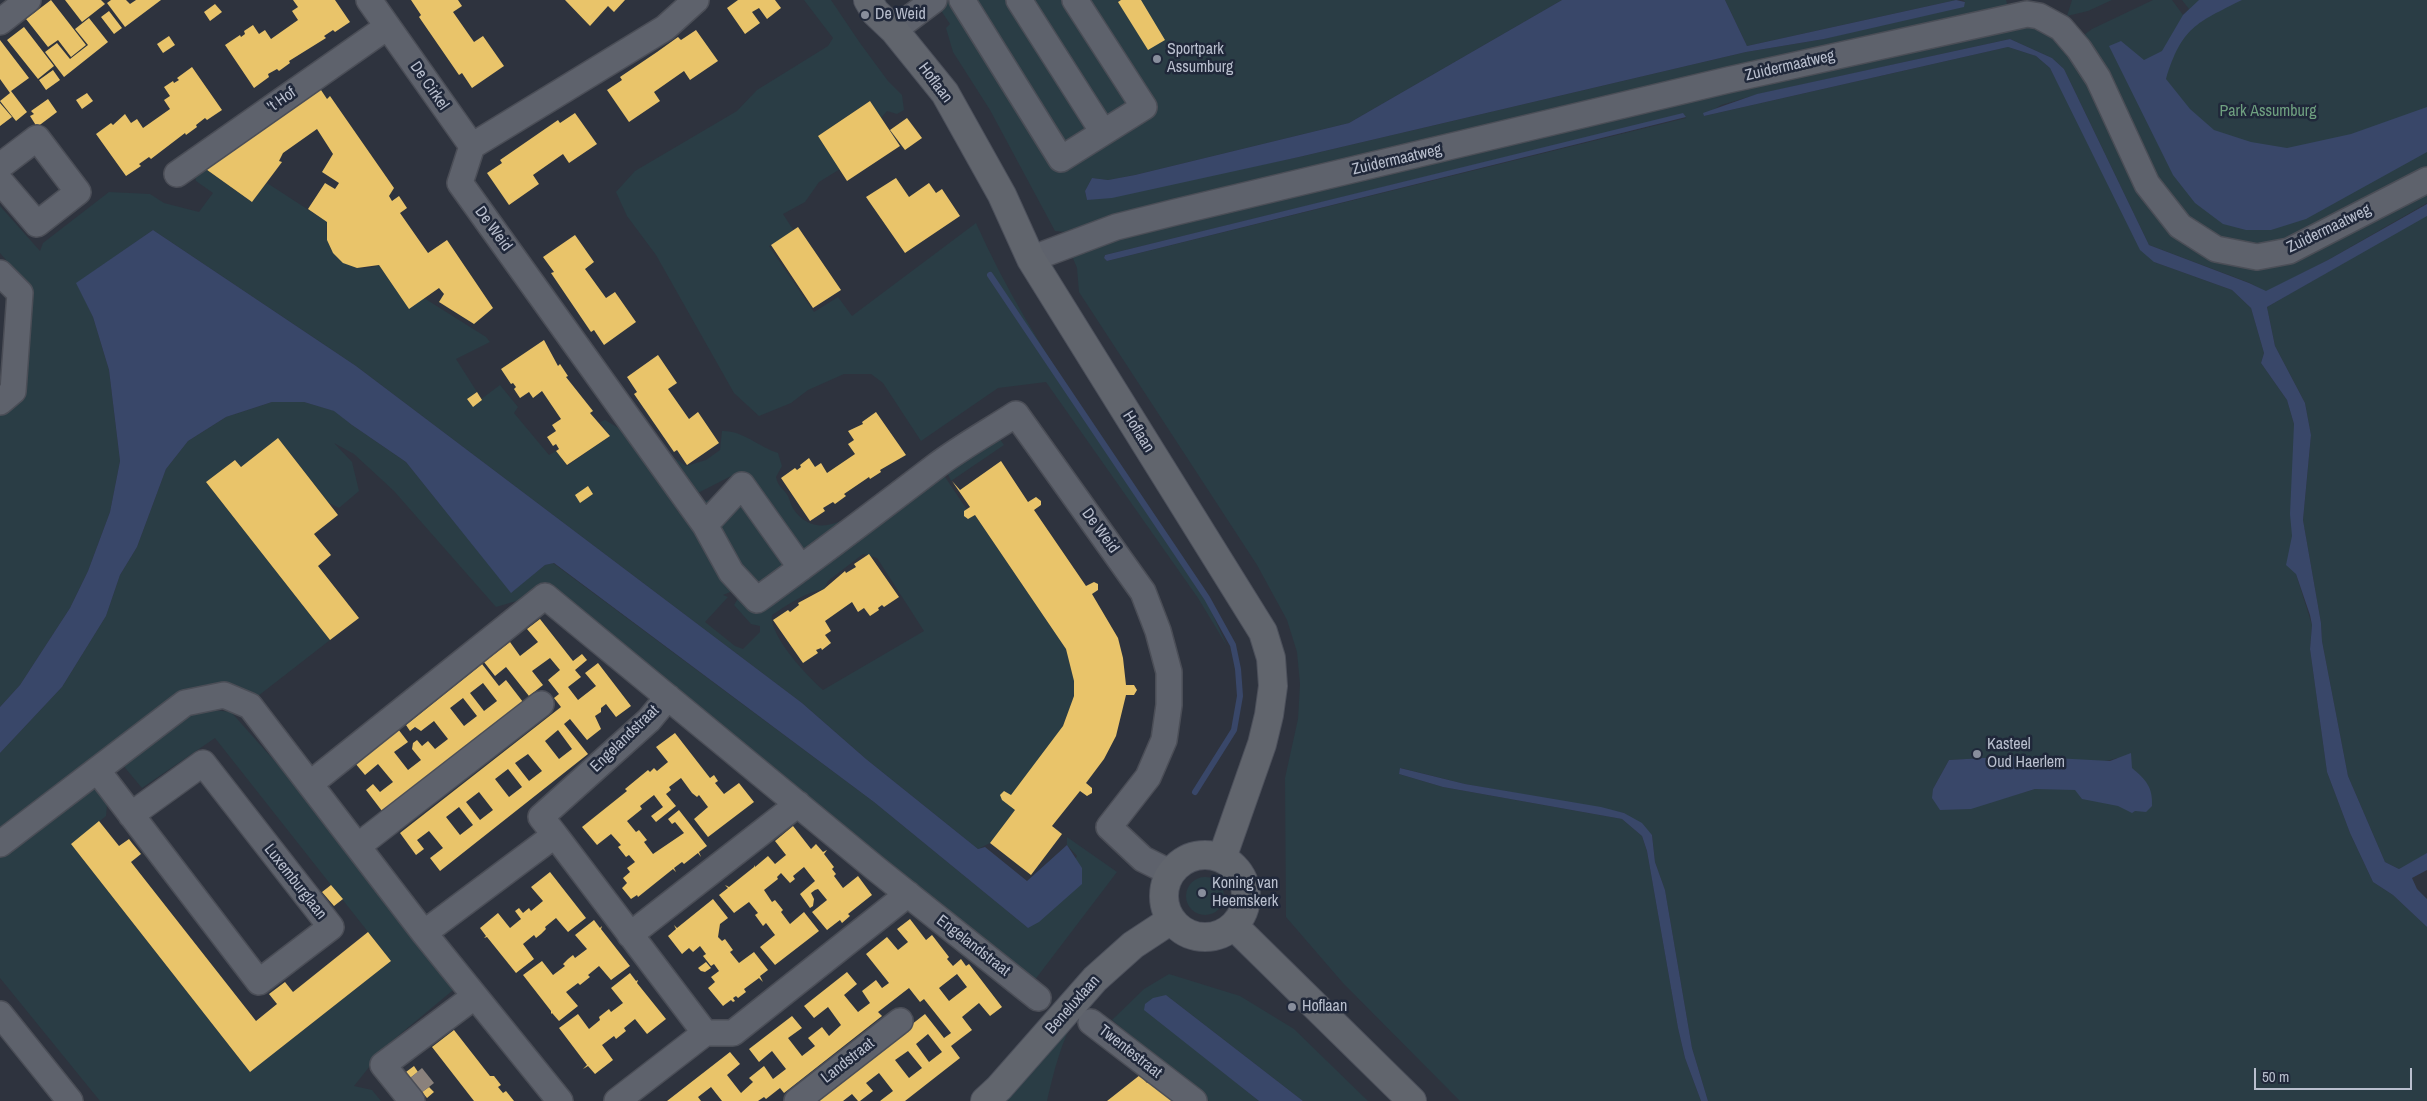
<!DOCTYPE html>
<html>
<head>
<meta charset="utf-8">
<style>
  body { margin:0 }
  #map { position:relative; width:2427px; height:1101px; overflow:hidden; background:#2e333e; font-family:"Archivo Narrow",sans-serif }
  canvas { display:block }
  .scale { position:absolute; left:2254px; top:1068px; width:158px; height:22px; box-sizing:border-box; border:2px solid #b9bfce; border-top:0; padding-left:6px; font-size:15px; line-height:18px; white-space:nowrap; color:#b9bfce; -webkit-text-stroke:4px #20283a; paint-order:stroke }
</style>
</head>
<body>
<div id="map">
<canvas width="2427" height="1101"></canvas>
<div class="scale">50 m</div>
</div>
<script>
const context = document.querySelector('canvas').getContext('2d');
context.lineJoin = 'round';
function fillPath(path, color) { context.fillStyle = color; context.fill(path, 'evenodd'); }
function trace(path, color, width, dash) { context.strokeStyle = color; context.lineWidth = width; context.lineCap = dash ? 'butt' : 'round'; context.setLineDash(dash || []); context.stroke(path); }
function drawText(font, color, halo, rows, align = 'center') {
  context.font = font + ' "Archivo Narrow",sans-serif'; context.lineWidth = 5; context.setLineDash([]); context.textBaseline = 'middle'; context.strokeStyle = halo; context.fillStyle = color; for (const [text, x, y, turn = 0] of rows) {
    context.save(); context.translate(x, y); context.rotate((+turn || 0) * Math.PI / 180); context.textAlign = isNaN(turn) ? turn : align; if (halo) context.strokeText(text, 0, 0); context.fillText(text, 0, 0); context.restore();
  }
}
fillPath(new Path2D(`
  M804 0H831L860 43 888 81 902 95 904 110 897 114 887 111 881 118 870 101 818 136 840 169 819 182 805 202 783 214 794 231 769 246 814 312 838 297 852 316 976 223C1034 354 1126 465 1199 588 1210 606 1218 627 1227 646L1198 598 1046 382 998 388 921 441 883 383 871 374H844L808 390 791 403 759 416 734 393 656 255 627 216 616 192 635 171 737 111 757 90 828 46 833 38Z
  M934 0H1562L1349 123 1135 175 1108 180 1092 178 1085 191 1087 200 1299 157 1746 52 1824 39 1965 2 1963 0H2006L2007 3 2006 9 1076 233 1055 231 990 110 953 52 946 28 950 24Z
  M1725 0H1956L1747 46Z
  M2072 0H2112L2088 11 2067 16Z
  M2153 0H2172L2183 15 2189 9 2182 0H2427V176L2284 243 2250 244 2223 240 2173 210 2080 38 2092 29Z
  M2017 24 2045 30 2074 54 2136 188 2153 213 2173 233 2246 263 2427 183V203L2328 260 2266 292 2250 283 2149 245 2064 69 2052 58 2010 39 1759 94 1721 105 1704 116 2008 47 2036 56 2050 68 2154 262 2232 290 2251 308 2264 353 2261 363 2287 400 2294 424 2296 574 2312 625 2310 649 2327 772 2350 833 2373 882 2393 895 2427 927V1101H1708L1692 1048 1665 890 1655 862 1652 835 1624 813 1465 784 1401 768 1399 774 1443 787 1622 819 1642 836 1647 851 1678 1028 1685 1058 1701 1101H1460L1343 983 1286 917 1285 778 1298 719 1300 684 1297 652 1287 620 1257 565 1079 292 1077 268 1070 251 1917 44ZM1683 114 1686 118 1107 261 1104 258 1105 255ZM2017 756C2042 758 2096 767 2117 758L2116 786 2035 789 2001 799 1933 789 1949 760Z
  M203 167 252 202 267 183 327 222C322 253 349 277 379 265L409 308 424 298 486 337 490 342 456 359 477 392 467 399 472 406 500 385 518 407 514 413 549 455 556 451 567 466 610 436 600 422 605 420 622 430 672 500 678 512 693 502 721 499 755 487 739 472 696 494 665 459H676L686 466 706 460 720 450 722 431C742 430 759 447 778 453L782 466 776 477C778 487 783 488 788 496 790 500 791 506 794 510 808 529 827 529 846 518L869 526 937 465 972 517 975 515 1066 649 1074 681V696L1063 726 1015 810 990 843 978 849 866 759 802 703 356 366 153 230 77 283 93 317 109 370 120 461 110 512 88 571 70 608 20 685 0 707V411L19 275 0 253V206L40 251 43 243 109 192 150 194 164 203 199 212 213 193 196 181 195 176ZM863 554 877 558 924 631 823 690C808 677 769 636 772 615 789 604 804 593 824 589L828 581ZM737 589 740 595 734 605 751 624 760 626V632L743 649 735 646 705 622 728 597 723 595Z
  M2427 214V854L2399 869 2385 862 2348 776 2322 641 2321 623 2303 520 2311 435 2305 403 2275 346 2267 307Z
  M272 402H304L335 411 352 425 406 462 511 592 545 565 553 563 874 802 1028 928 1077 856 1067 845V837L1117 872 1031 985 554 590 496 607 394 491 354 454 334 443 352 462 359 491 339 508 329 503 278 438 241 467 235 460 206 482 330 640 258 696 231 683 191 691 197 708 231 712 280 767 458 986 386 1046 354 1086 372 1090 381 1101H100L0 978V753L62 687 106 616 120 575 137 547 166 469 188 441 226 417ZM215 738 391 961 250 1072 71 844 106 816 112 752 142 788Z
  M997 435 1004 445 951 481 946 470Z
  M1186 896a19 19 0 1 1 38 0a19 19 0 1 1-38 0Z
  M1169 974 1240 996 1294 1029 1368 1101H1303L1166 995 1202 1055 1259 1101H1209L1112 1020 1144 989Z
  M1076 1015C1061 1043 1054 1070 1047 1101H1001Z`), '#2a3d45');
fillPath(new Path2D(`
  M1562 0H1725L1747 46 1956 0 1965 2 1964 7 1824 39 1746 52 1299 157 1112 198 1087 200 1085 191 1092 178 1108 180 1135 175 1349 123Z
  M2199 0H2242C2196 23 2182 27 2166 79L2190 109 2214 130 2251 142 2287 148 2351 134 2427 107V152L2306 219 2271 230H2246L2223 224 2195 203 2173 175 2109 46 2121 41 2144 60 2162 51 2183 15Z
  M2010 39 2052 58 2064 69 2149 245 2249 283 2266 291 2328 260 2427 204V216L2267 307 2275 346 2305 403 2311 435 2303 520 2321 623 2322 641 2348 776 2385 862 2399 869 2427 853V870L2412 878 2417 889 2427 899V927L2393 895 2373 882 2350 833 2327 772 2310 649 2312 625 2310 615 2296 574 2286 565 2292 536 2290 514 2294 424 2287 400 2261 363 2264 353 2251 308 2232 290 2154 262 2140 250 2050 68 2036 56 2008 47 1704 116 1703 113 1757 94Z
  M1683 113 1686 117 1107 261 1104 258 1105 255Z
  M153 230 356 366 802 703 866 759 978 849 985 847 1027 881 1067 845 1082 868V884L1039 922 1028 928 874 802 554 563 545 565 511 593 406 462 352 425 334 411 304 402H272L226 417 188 441 166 469 137 547 120 575 106 616 62 687 0 753V707L20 685 70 608 88 571 110 512 120 461 109 370 93 317 76 283Z
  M2131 753 2132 768C2146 780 2153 787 2152 806L2146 812 2135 811 2132 813 2118 806 2082 799 2075 790 2035 789 1971 809 1940 810 1932 798 1933 789 1949 760 2017 756 2110 761Z
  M1400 768 1465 784 1601 807 1624 813 1642 823 1652 835 1655 862 1665 890 1692 1048 1708 1101H1701L1685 1058 1678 1028 1647 851 1642 836 1622 819 1443 787 1399 774Z
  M1166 995 1303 1101H1259L1144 1010 1145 1004 1153 998Z`), '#394769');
fillPath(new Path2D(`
  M51 0 86 45 71 57 58 40 48 47 26 19Z
  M65 0H101L105 4 82 22Z
  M111 0H126L130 4 136 0H161L125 27 107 3Z
  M293 0H335L350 22 335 32 333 30 324 36 326 38 289 61 290 63 279 71 277 69 268 74 269 77 254 88 225 45 240 35 241 37 245 34 244 31 253 25 259 34 265 30 271 39 298 20 292 11 298 7Z
  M411 0H458L462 6 453 12 474 42 483 36 504 66 472 88 462 73 459 75 419 17 421 15Z
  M565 0H625L614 12 608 6 590 26Z
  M738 0H775L781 8 767 19 759 8 752 12 760 23 745 34 727 8Z
  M1121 0H1141L1165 40 1148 50 1118 2Z
  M215 4 222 12 210 21 204 12Z
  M109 11 122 28 114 34 101 17Z
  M89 18 108 42 64 77 45 52 57 43 70 59 88 45 75 29Z
  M24 27 54 66 38 79 7 40Z
  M696 30 718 61 690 80 684 71 654 92 660 101 629 122 607 90 622 80 620 77 657 52 678 37 681 40Z
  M169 36 175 45 163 53 157 44Z
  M0 40 29 78 11 91 27 112 16 121 0 101 10 93 0 79Z
  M192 67 222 110 207 120 205 118 196 125 197 127 186 135 185 133 151 159 149 157 139 164 141 166 126 176 96 134 111 123 113 125 125 114 131 123 137 119 143 128 170 109 164 100 170 96 164 87 173 81 174 83 179 80 177 78Z
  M53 70 60 80 46 90 39 80Z
  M319 87 327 99 330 96 394 188 389 196 392 201 399 196 407 208 400 213 428 253 447 240 493 308 474 324 439 302 444 294 439 288 409 309 379 265 357 268 343 263 333 253 327 240V222L308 209 325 183 335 189 339 183 322 172 333 154 317 129 283 153 279 161 282 162 252 202 203 167Z
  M87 93 93 101 82 109 76 100Z
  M48 99 57 112 37 127 30 116 34 114 31 111Z
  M870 101 900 146 847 181 818 136Z
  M0 103 12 117 0 126Z
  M575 113 597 144 569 163 563 154 533 175 539 184 509 205 487 173 502 163 500 160 558 120 560 123Z
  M907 118 922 138 905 150 890 130Z
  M896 178 909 197 929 183 936 193 942 189 960 216 905 253 866 197Z
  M798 227 841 290 813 308 771 245Z
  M575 235 594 262 585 269 606 298 615 292 636 322 604 345 594 330 591 332 551 273 554 272 543 257Z
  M544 340 558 366 560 364 568 376 566 377 593 411 590 413 610 436 567 465 556 451 559 449 556 444 553 446 547 437 556 431 552 425 561 419 542 391 533 398 529 392 520 398 514 389 516 387 513 383 511 384 501 369Z
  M658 355 677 383 668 389 689 419 698 412 719 443 687 465 677 450 674 452 634 394 637 392 627 377Z
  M477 392 482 400 473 407 467 399Z
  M876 412 906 455 880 470 881 472 870 479 869 477 844 494 846 496 835 504 833 502 823 508 825 511 810 521 781 478 795 468 797 470 801 467 800 465 809 458 815 467 821 463 827 473 855 454 848 444 854 440 848 431 863 424 862 422Z
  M278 438 338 515 314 534 331 555 318 566 359 618 330 640 206 482 235 460 241 467Z
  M1001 461 1028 502 1036 497 1041 501V505L1034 510 1086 586 1094 582 1098 584V590L1092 594 1118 638 1123 658 1126 685H1134L1137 690 1134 695H1126L1116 736 1104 759 1086 783 1092 788V793L1087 796 1080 791 1052 826 1062 834 1031 875 990 843 1015 810 1002 800 1000 795 1004 791 1011 795 1063 726 1074 696V681L1066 649 975 515 968 519 964 516V511L970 507 952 481 960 490Z
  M588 486 593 494 580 503 575 495Z
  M869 554 899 597 884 607 882 605 878 608 879 610 870 616 864 608 858 612 852 602 825 621 831 631 825 635 831 643 822 650 821 648 816 650 818 653 803 663 773 620 788 610 790 612 799 605 798 603 824 589 845 571 846 573 856 567 854 564Z
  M540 619 573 661 582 654 587 660 575 670 581 677 568 687 578 700 596 686 585 673 598 663 631 706 616 717 606 704 601 708V712L595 716 601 729 587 740 570 719 564 724 588 754 440 871 430 858 443 848 429 831 417 840 424 849 416 855 400 833 561 707 554 698 559 694 548 680 560 670 550 658 532 671 543 685 529 696 506 667 495 676 484 662 510 642 520 656 538 642 527 629ZM558 730 572 749 559 759 545 741ZM528 754 542 771 529 781 515 763ZM508 769 522 787 509 797 495 779ZM479 792 493 810 480 820 466 802ZM459 807 473 825 460 835 446 817Z
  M482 664 499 686 506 680 523 702 382 811 366 790 373 784 380 792 393 782 378 764 365 775 355 763 398 729 408 742 394 752 408 770 421 760 412 749 413 743 417 740 422 746 428 741 435 749 448 739 434 721 421 731 415 727 410 731 406 725ZM483 683 497 701 484 711 470 693ZM463 698 477 716 464 726 450 708Z
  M675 733 710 778 714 775 718 781 715 783 724 794 739 783 754 802 708 837 694 819 708 807 699 795 697 797 692 793 681 778 669 787 671 790 666 794 676 806 656 822 651 816 663 807 654 795 640 806 642 809 627 821 636 832 639 830 647 840 644 842 653 854 684 833 675 822 672 824 668 819 679 810 707 846 699 852 701 857 698 853 684 864 682 862 674 868 676 872 673 869 638 897 637 895 631 899 622 888 627 883 623 878 630 872 627 868 635 862 629 855 626 857 618 847 621 845 611 834 597 845 582 827 627 791 625 789 648 770 650 772 654 768 657 771 668 762 656 747Z
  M99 821 119 846 129 839 132 843 141 854 131 862 256 1021 277 1004 269 994 285 982 293 992 368 932 391 961 250 1072 71 844Z
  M793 826 811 849 816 844 823 852 827 850 824 854 834 867 832 869 836 874 834 876 843 888 858 876 872 895 848 914 850 916 842 923 840 920 827 930 812 912 827 900 818 889 815 890 811 893 814 899 813 906 810 908 800 894 815 881 804 867 793 876 795 879 790 883 781 873 777 877 778 879 764 890 772 902 775 900 783 910 781 912 790 924 804 912 819 931 775 965 760 947 775 935 766 923 763 926 755 915 758 913 749 902 734 913 719 895 728 888 725 885 729 887 754 867V865L755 867 768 856 775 864 786 855 775 841Z
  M550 872 586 918 568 932 556 918 545 927 546 929 541 934 536 938 534 935 523 944 534 959 516 973 487 937 484 938 486 936 480 928 498 913 510 928 521 919 515 911 519 908 523 913 529 908 531 911 543 901 531 887Z
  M331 885 343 899 334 906 322 892Z
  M713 899 728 918 720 924 718 937 722 941 725 939 733 950 730 952 739 963 754 952 768 970 760 976 763 982 759 978 744 989 746 992 738 998 736 996 733 998 735 1001 733 1002 731 1000 723 1006 708 988 715 982 711 977 719 971 714 964 711 966 703 956 706 954 700 946 693 952 689 948 682 954 668 936 676 929 674 925 677 928Z
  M910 919 926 940 932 935 949 957 947 959 953 966 961 959 966 966 969 964 1002 1007 990 1016 979 1003 962 1017 972 1030 951 1046 960 1058 905 1101H880L893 1091 879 1073 866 1083 873 1091 860 1101H858L852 1094 843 1101H814L925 1014 944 1038 951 1033 924 999 920 1002 909 988 878 1012 882 1016 784 1093 780 1088 766 1099 764 1097 758 1101H722L711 1087 698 1097 701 1101H667L730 1052 740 1064 727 1075 741 1093 753 1082 749 1078 764 1066 773 1079 786 1069 772 1051 759 1062 749 1049 792 1016 802 1028 788 1038 802 1056 815 1046 808 1038 822 1027 829 1036 841 1025 828 1007 814 1018 804 1006 847 972 857 984 844 995 858 1012 870 1003 862 991 876 980 882 988 889 983 866 954 887 937 898 950 908 942 897 929ZM957 974 967 987 949 1001 939 988ZM928 1034 942 1052 929 1062 916 1044ZM908 1051 922 1068 909 1078 895 1060Z
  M594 920 600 928 602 926 601 929 630 966 611 980 599 966 588 975 590 977 580 985 578 983 566 992 578 1006 559 1021 552 1013 551 1014V1011L523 975 542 961 553 975 565 966 563 964 568 959 573 955 575 958 587 949 575 935Z
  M706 962 711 968 705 972 701 971 698 968Z
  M630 973 636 981 638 980 637 983 666 1019 647 1034 635 1019 624 1028 626 1031 616 1039 614 1036 602 1045 613 1060 595 1074 588 1066 583 1069 587 1065 559 1028 578 1014 589 1029 600 1020 599 1017 609 1009 611 1012 623 1003 611 988Z
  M454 1030 490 1076H494L501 1085 498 1087 503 1093 506 1091 514 1101H474L432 1047Z
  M414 1066 418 1072 410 1078 406 1072Z
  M1140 1075 1147 1083 1155 1077 1175 1098 1172 1101H1107Z
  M429 1087 434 1092 427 1098 422 1092Z`), '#e9c46a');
fillPath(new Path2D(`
  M422 1068 434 1083 420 1094 409 1079Z`), '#8a817c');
trace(new Path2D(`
  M990 275 1207 598 1233 645 1238 669 1240 696 1234 730 1195 792`), '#394769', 6);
const minor = new Path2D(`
  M369 0 472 146
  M696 0 665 28 472 146 460 183 705 525 731 572 757 600C818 556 877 511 936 466 961 447 990 431 1016 414L1143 592 1158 631 1169 672V705L1164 740 1148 777 1109 827 1143 859 1171 873
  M962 0 1061 159 1144 107 1075 0
  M1019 0 1103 132
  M0 22 28 0
  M894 30 934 0
  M0 166 37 138 78 192 37 224 0 181
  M177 174 387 27
  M1031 259 1116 227 1176 212 1728 80 2027 14 2039 16 2061 28 2079 49 2098 78 2147 184 2180 226 2216 249 2257 257 2289 251 2427 180
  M0 273 20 293 13 391 0 402
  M705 525 742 485 801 568
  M97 770 259 982 331 927 203 763 131 815
  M310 784 545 596 875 868 1038 998
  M555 835 541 817 649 720 668 697
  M0 844 185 703 224 695 250 706 424 933 560 1101
  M358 846 541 704
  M424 933 555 835 705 1033 617 1101
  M630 935 798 804
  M0 1014 70 1101
  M1091 1022 1194 1101
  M705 1033H733L908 894
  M412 1101 383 1065 475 996
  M797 1101 900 1021`);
const major = new Path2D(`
  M868 0 875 12 894 30 945 93 1002 195 1031 259 1263 632 1271 658 1273 686 1269 715 1262 744 1222 858
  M1164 896a41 41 0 1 1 82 0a41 41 0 1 1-82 0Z
  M1234 926 1412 1101
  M985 1101 999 1088 1095 979 1133 945 1171 920`);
trace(minor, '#4b4e57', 28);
trace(major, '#4c505b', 30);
trace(minor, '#5e626c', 25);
trace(major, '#61656d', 28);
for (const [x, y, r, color] of [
  [865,15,5,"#888e9c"],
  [1157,59,5,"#888e9c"],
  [1977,754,5,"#888e9c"],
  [1202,893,5,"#888e9c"],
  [1292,1007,5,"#888e9c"]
]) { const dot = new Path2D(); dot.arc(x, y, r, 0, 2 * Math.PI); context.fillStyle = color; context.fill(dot); trace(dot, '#20283a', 2); }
drawText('16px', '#b9bfce', '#20283a', [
  ["De Weid",875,15],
  ["Sportpark",1167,50],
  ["Assumburg",1167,68],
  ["Kasteel",1987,745],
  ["Oud Haerlem",1987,763],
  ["Koning van",1212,884],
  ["Heemskerk",1212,902],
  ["Hoflaan",1302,1007]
], 'left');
drawText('16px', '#b9bfce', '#20283a', [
  ["Zuidermaatweg",1790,66,-13],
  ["Hoflaan",935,83,53],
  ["De Cirkel",429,86,55],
  ["'t Hof",282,100,-35],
  ["Zuidermaatweg",1397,160,-13],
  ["De Weid",493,229,54],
  ["Zuidermaatweg",2329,229,-26],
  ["Hoflaan",1138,432,58],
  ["De Weid",1100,531,54],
  ["Engelandstraat",625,739,-44],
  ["Luxemburglaan",295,882,52],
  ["Engelandstraat",973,946,38],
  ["Beneluxlaan",1073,1005,-48],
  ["Twentestraat",1130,1052,38],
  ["Landstraat",848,1061,-38]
]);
drawText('16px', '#6fa080', '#20283a', [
  ["Park Assumburg",2268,112]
]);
</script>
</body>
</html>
